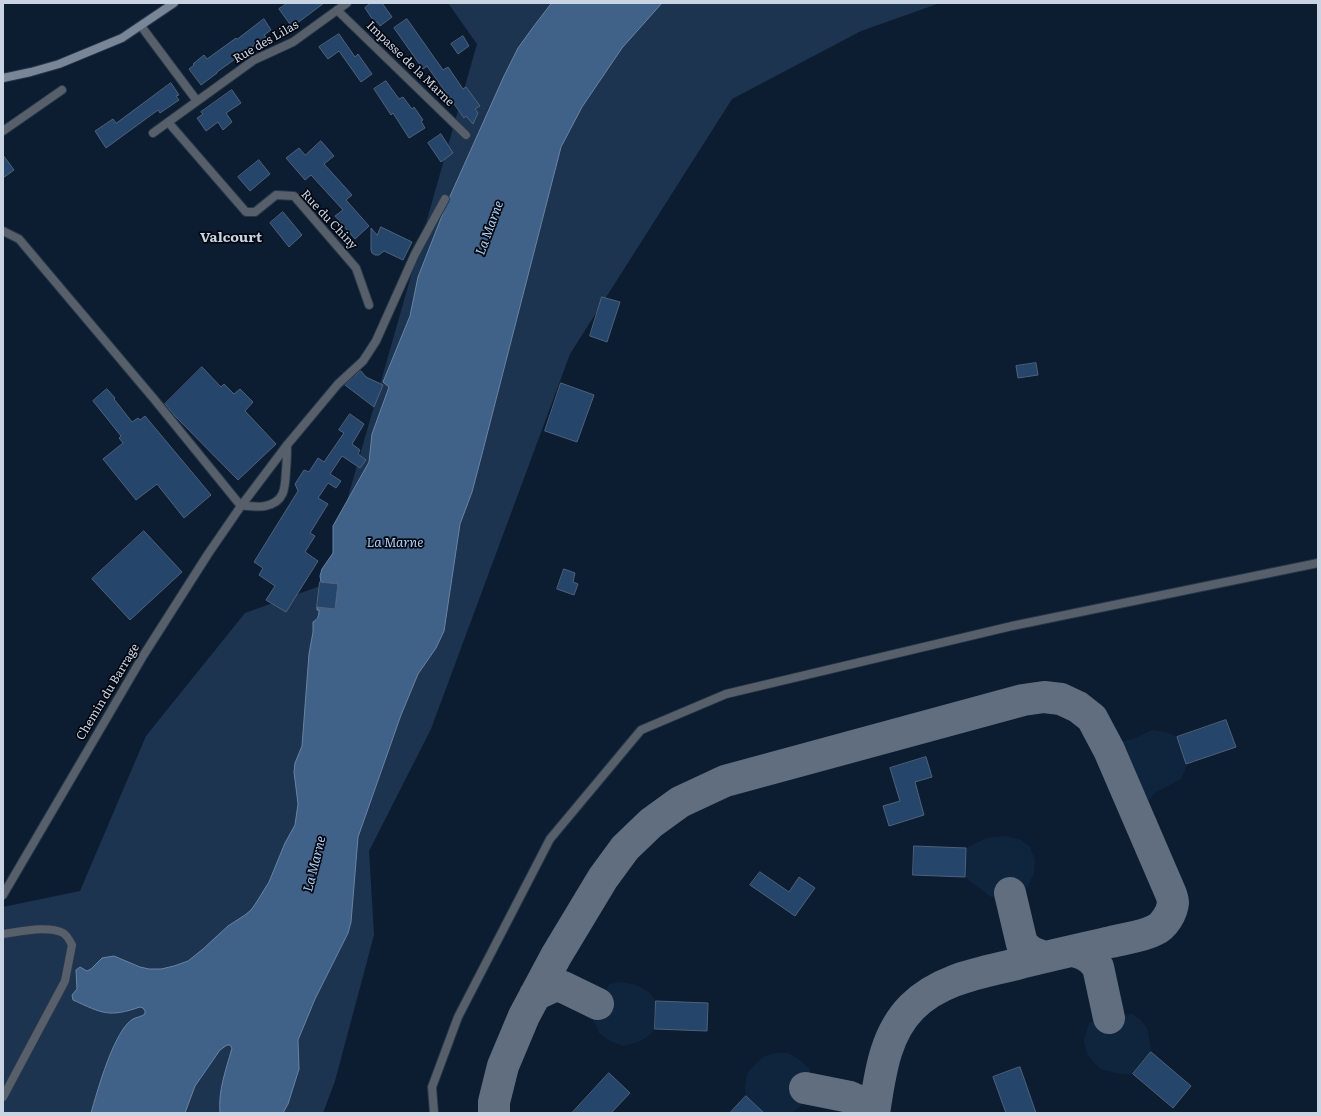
<!DOCTYPE html>
<html>
<head>
<meta charset="utf-8">
<style>
  body { margin:0 }
  #map { position:relative; width:1321px; height:1116px; overflow:hidden; background:#0d1d31; font-family:Literata,serif }
  canvas { display:block }
  .frame { position:absolute; inset:0; border:4px solid #c9d4e2; pointer-events:none }
</style>
</head>
<body>
<div id="map">
<canvas width="1321" height="1116"></canvas>
<div class="frame"></div>
</div>
<script>
const context = document.querySelector('canvas').getContext('2d');
context.lineJoin = 'round';
function fillPath(path, color) { context.fillStyle = color; context.fill(path, 'evenodd'); }
function trace(path, color, width, dash) { context.strokeStyle = color; context.lineWidth = width; context.lineCap = dash ? 'butt' : 'round'; context.setLineDash(dash || []); context.stroke(path); }
function drawText(font, color, halo, rows, align = 'center') {
  context.font = font + ' Literata,serif'; context.lineWidth = 3.5; context.setLineDash([]); context.textBaseline = 'middle'; context.strokeStyle = halo; context.fillStyle = color; for (const [text, x, y, turn = 0] of rows) {
    context.save(); context.translate(x, y); context.rotate((+turn || 0) * Math.PI / 180); context.textAlign = isNaN(turn) ? turn : align; if (halo) context.strokeText(text, 0, 0); context.fillText(text, 0, 0); context.restore();
  }
}
fillPath(new Path2D(`
  M1152 730 1166 732 1177 737 1186 764 1185 770 1181 779 1155 793 1144 807 1113 738 1123 741 1133 739Z
  M1006 836 1021 840 1030 847 1035 860 1034 873 1027 888 991 897 965 877 966 848 987 838Z
  M622 982 636 985 649 992 656 1001 655 1029 650 1035 638 1042 623 1046 610 1041 599 1033 593 1020 609 984Z
  M1132 1014 1141 1020 1148 1031 1151 1052 1133 1074H1121L1100 1069 1087 1054 1084 1040 1089 1023 1109 1018Z
  M777 1053H788L800 1060 810 1069 800 1107 791 1113H764L746 1096 745 1087 747 1074 755 1064 765 1056Z`), '#0f253e');
fillPath(new Path2D(`
  M448 3H940L861 31 732 99 570 354 431 729 369 851 374 935 335 1081 323 1113H3V907L80 891 146 736 245 613 323 585 477 44Z`), '#1d3450');
const water = new Path2D(`
  M552 3H662L622 48 582 107 561 147 482 454 472 492 460 524 444 631 436 648 418 674 401 715 358 837 351 922 348 933 315 999 298 1040 299 1069 288 1104 283 1113H220C218 1090 226 1070 232 1048L230 1045H227L220 1050 195 1086 185 1113H91C97 1092 114 1030 133 1019 137 1017 141 1017 145 1014V1011L143 1008 140 1007C108 1018 102 1013 73 1000L72 995 77 989 76 970 80 967 87 971 91 969 102 958 114 956 140 967 149 969H161L174 966 188 961 203 949 228 926 245 915 251 910 256 903 269 882 285 843 295 825 298 804 294 772 295 763 302 746 309 654 313 632V622C318 619 319 616 319 610H317V607L335 608 338 584 321 582 320 576 322 569 333 553V526L369 462 372 434 389 387 383 382 410 316 418 277 447 203 504 76 518 48 534 26Z`);
fillPath(water, '#406188');
trace(water, '#6984a3', 1);
trace(new Path2D(`
  M1010 893 1022 944 1031 952 1045 957
  M1074 951 1083 954 1091 959 1098 967 1109 1018
  M535 995 554 986 563 987 598 1004
  M805 1088 850 1097 859 1101 874 1113
  M494 1113V1102L503 1066 524 1016 556 956 603 878 625 848 651 823 680 802 725 781 1023 700 1044 697 1061 699 1078 707 1092 718 1109 750 1171 894C1172 897 1173 900 1173 903 1172 913 1164 926 1155 930 1142 937 1126 938 1111 942 1080 949 1048 956 1017 964 980 973 940 979 912 1007 884 1035 880 1076 874 1113`), '#606e80', 32);
const building = new Path2D(`
  M288 3H324L292 27 279 9Z
  M371 3H382L392 17 380 26 377 22 375 23 365 8Z
  M264 19 271 30 264 35 266 37 217 72V73L201 85 189 69 194 65 193 64 204 55 207 59 236 38 237 39Z
  M407 19 443 70 448 67 463 89 466 87 480 106 475 109 478 113 473 124 466 116 464 118 427 66 423 69 394 28Z
  M339 34 355 57 358 54 372 74 361 82 339 51 328 59 319 47Z
  M463 36 469 46 458 54 451 44Z
  M386 81 399 99 403 97 412 109 414 107 423 120 421 121 425 128 409 138 393 113 391 115 374 89Z
  M171 83 179 95 176 96 179 100 160 113 158 110 106 148 95 131 113 119 116 123Z
  M232 90 241 103 226 113 232 122 223 130 218 122 206 131 197 118 203 114 201 112Z
  M441 134 453 153 441 162 428 143Z
  M321 141 334 156 324 164 352 195 346 200 369 226 355 239 335 216 343 210 311 175 305 180 286 158 299 148 305 155Z
  M3 155 14 170 3 178Z
  M259 160 270 174 250 191 238 177Z
  M283 212 302 235 289 247 270 223Z
  M381 227 412 242 403 260 384 251 379 255H375L372 253 371 250V228L377 235Z
  M602 297 620 302 607 342 590 336Z
  M1036 363 1038 375 1018 378 1016 366Z
  M202 367 221 387 224 384 234 394 240 389 253 402 245 411 276 444 238 480 175 416 165 404Z
  M361 371 366 377 383 385 374 407 345 385Z
  M561 383 594 395 577 442 545 431Z
  M107 389 115 398 114 399 132 422 138 418 140 420 145 416 211 495 184 518 157 484 136 500 103 459 123 443 119 438 121 436 93 401Z
  M350 414 364 424 352 444 360 450 358 454 366 460 360 468 342 456 330 474 341 481 336 488 328 483 318 498 328 504 310 533 315 536 305 552 318 561 286 612 266 600 275 586 259 575 263 568 254 562 298 491 295 484 304 470 309 472 318 458 324 462 344 433 339 430Z
  M144 531 182 572 130 620 92 579Z
  M564 569 575 573 573 582 578 584 574 595 557 589Z
  M320 582 338 584 335 609 317 607Z
  M1226 720 1236 747 1186 764 1177 737Z
  M926 757 932 777 915 782 924 815 889 826 883 806 900 801 890 768Z
  M914 846 966 848 965 877 913 875Z
  M760 872 789 892 799 877 815 888 795 916 750 885Z
  M656 1001 708 1003 707 1031 655 1029Z
  M1151 1052 1191 1086 1173 1108 1133 1074Z
  M1020 1067 1036 1113H1006L993 1077Z
  M609 1073 630 1093 611 1113H572Z
  M746 1096 764 1113H730Z`);
fillPath(building, '#25456a');
trace(building, '#4f627a', 1);
const minor = new Path2D(`
  M337 10 466 135
  M141 26 197 101
  M168 122 246 212H255L276 195 294 196 356 268 369 305
  M3 131 62 90
  M153 133 254 60 293 42 347 3
  M3 231 19 239 154 399 241 506C249 505 257 508 265 506 286 502 285 486 286 470 287 461 287 453 287 445
  M3 895 143 656 208 554 241 506 287 445 338 384 363 361 376 341 415 254 445 199
  M3 934C20 932 47 925 63 933 67 935 70 941 72 945L65 981 3 1097
  M434 1113 432 1087 458 1017 550 839 641 730 726 694 1012 626 1318 563`);
const secondary = new Path2D(`
  M3 78 31 72 59 64 122 38 174 3`);
trace(minor, '#27374a', 10);
trace(secondary, '#27374a', 10);
trace(minor, '#57606a', 8);
trace(secondary, '#788697', 8);
drawText('12px', '#c9d4e2', '#030710', [
  ["Rue des Lilas",266,42,-30],
  ["Impasse de la Marne",410,64,44],
  ["Rue du Chiny",329,220,47],
  ["Chemin du Barrage",108,692,-59]
]);
drawText('italic 13px', '#afcef4', '#030710', [
  ["La Marne",490,228,-70],
  ["La Marne",395,543],
  ["La Marne",315,864,-76]
]);
drawText('bold 14px', '#c9d4e2', '#030710', [
  ["Valcourt",231,238]
]);
</script>
</body>
</html>
